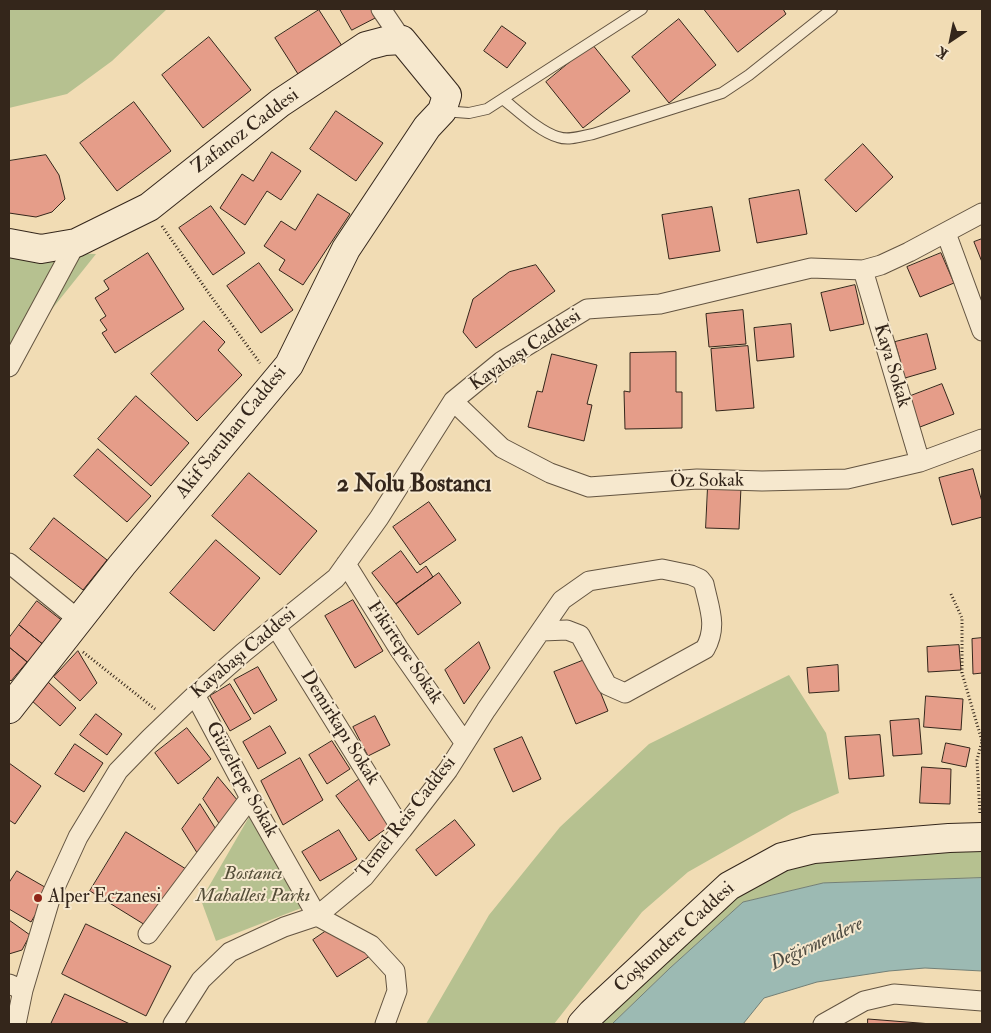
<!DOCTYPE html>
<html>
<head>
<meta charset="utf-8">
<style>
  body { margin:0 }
  #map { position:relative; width:991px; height:1033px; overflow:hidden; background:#f1dcb4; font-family:"IM FELL Double Pica",serif }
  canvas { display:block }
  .frame { position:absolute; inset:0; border:10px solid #34261b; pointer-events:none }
  .north { position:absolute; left:926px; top:15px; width:50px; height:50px; -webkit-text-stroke:4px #f6e8ce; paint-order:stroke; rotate:214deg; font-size:14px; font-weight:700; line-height:20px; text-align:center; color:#34261b }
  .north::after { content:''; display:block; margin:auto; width:18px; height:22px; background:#34261b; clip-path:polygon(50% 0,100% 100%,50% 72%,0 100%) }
</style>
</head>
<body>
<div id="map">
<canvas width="991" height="1033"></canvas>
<div class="frame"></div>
<div class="north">K</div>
</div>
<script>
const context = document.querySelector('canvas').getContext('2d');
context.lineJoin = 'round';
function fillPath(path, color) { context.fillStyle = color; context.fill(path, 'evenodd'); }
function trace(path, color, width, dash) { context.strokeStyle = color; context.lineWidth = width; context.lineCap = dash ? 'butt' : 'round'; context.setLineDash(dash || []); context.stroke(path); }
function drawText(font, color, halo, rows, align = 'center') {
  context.font = font + ' "IM FELL Double Pica",serif'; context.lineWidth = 4; context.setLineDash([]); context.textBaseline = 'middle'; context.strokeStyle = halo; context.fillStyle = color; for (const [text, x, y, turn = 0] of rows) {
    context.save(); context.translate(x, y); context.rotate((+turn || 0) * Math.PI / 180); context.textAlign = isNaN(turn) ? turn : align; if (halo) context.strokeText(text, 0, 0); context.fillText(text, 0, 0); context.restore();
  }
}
fillPath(new Path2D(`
  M9 9H167L112 61 67 94 9 108Z
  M9 251 96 254 48 314 9 344Z
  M789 675 826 733 839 793 792 813 688 872 642 912 554 1024H426L489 915 560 827 649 744Z
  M256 805 304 907 216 941 201 900Z
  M850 835 982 838V878L823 883 743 902 670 968 612 1024H602L661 946 737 886Z`), '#b6c190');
const water = new Path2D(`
  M982 878V971L925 968 889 971 817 982 764 998 743 1024H612L670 968 743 902 823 883Z`);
fillPath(water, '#9cbab3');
trace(water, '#727f76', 1);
const building = new Path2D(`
  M340 9H377L381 15 352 30Z
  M704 9H783L786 14 738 52Z
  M319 10 342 46 298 74 275 38Z
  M679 19 716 65 669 103 632 57Z
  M502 26 526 43 507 68 484 51Z
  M209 37 251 90 203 128 162 75Z
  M592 44 630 91 583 128 546 82Z
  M134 102 171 151 117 191 80 143Z
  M336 111 383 143 356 181 310 149Z
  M863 144 893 177 856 212 825 180Z
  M272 152 301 171 281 200 267 191 245 225 220 208 242 174 253 181Z
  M46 155 59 175 65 199 52 212 36 217 9 213V161Z
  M799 190 807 234 757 243 749 199Z
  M318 194 350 214 303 285 279 270 285 260 264 246 281 221 295 230Z
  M211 206 245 253 213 275 179 228Z
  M712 207 720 251 669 259 662 215Z
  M982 239V262L974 242Z
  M148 253 184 309 115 353 102 333 107 330 100 320 106 316 95 298 109 289 104 281Z
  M941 253 954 283 920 297 907 267Z
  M259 263 293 310 261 333 227 286Z
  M536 265 555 291 476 348 463 332 473 299 509 272Z
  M855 285 864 324 830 331 821 293Z
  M743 310 746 344 709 347 706 314Z
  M204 321 225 342 218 350 242 375 197 421 151 374Z
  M791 324 794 357 757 361 754 328Z
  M927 334 936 369 905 378 895 342Z
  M748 346 754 408 716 411 711 349Z
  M676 352V392H682V428L625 429 624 391 630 392V353Z
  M552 354 597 365 587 404 592 405 584 441 528 427 537 391 542 392Z
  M942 384 954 414 920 427 908 397Z
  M136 396 189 443 151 486 98 439Z
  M98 449 151 496 127 522 74 476Z
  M973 469 982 502V517L952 525 939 478Z
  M249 473 317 531 280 575 212 516Z
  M708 486 741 487 739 529 706 528Z
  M429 502 456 540 420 565 393 527Z
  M54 518 107 560 83 590 30 549Z
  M216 540 260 578 214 631 170 593Z
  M401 551 417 573 426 566 433 577 396 604 372 573Z
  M439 573 461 603 418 635 396 604Z
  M353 600 383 651 355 668 325 616Z
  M37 601 69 626 50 650 19 625Z
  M19 625 50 650 36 669 9 647V638Z
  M982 638V673L973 674 972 639Z
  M479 642 490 668 464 704 445 670Z
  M959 645 961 670 928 672 927 647Z
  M9 647 27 662 11 681 9 679Z
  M78 651 97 683 80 701 54 677Z
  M587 659 608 711 576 724 554 672Z
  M838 665 839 691 809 693 807 668Z
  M258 667 277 700 254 714 234 680Z
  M48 682 76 708 60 726 31 700Z
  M230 684 251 719 230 731 210 696Z
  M926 696 963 699 961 730 924 727Z
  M96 714 122 734 107 755 80 735Z
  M375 716 390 745 368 756 353 727Z
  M919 719 922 754 893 756 890 721Z
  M270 726 286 753 258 769 243 742Z
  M187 728 211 759 178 784 155 753Z
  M880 735 884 776 849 779 845 737Z
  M522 737 541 779 513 792 494 749Z
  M332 741 350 769 327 784 309 755Z
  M946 743 970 748 966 767 942 762Z
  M75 744 103 763 84 792 55 774Z
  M300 758 323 800 283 825 261 781Z
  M9 763 41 786 15 824 9 820Z
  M922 767 951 769 950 804 920 803Z
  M218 777 238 801 222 828 203 799Z
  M361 778 394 823 369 841 336 796Z
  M200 804 219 834 201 859 182 829Z
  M455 820 475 845 436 876 416 850Z
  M339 830 357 859 320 881 302 852Z
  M126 832 186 869 150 928 90 891Z
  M17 871 50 890 31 922 9 909V883Z
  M9 920 30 935 22 950 9 954Z
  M86 924 171 966 146 1016 62 974Z
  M332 927 370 956 337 977 313 940Z
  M65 994 130 1024H51Z
  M868 1019 932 1024H868Z`);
fillPath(building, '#e59d89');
trace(building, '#34261b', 1);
const lane = new Path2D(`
  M503 99C518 111 540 132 558 137 569 141 582 136 593 134L722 93 749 75 832 9
  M443 111 469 113 487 109 642 9`);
const street = new Path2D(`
  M381 9 402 40
  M946 233 982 331
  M863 270 920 462
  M9 367 76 243
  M453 401 502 448 550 473 589 487 697 479 762 481 847 479 920 462 982 439
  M9 563 79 620
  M346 564 399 649 464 742
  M276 627 402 830
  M195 695 250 798 317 916 371 945 395 971 397 991 385 1024
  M148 934 250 798
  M9 984 23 990 51 896 78 837 118 771 150 738 195 695 244 652 336 578 379 518 453 401 502 361 587 309 660 304 811 268 863 270 881 265 909 252 982 213
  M16 1024 23 990
  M173 1024 201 980 230 952 284 927 317 916 364 877 402 830 448 770 486 710 562 600 589 581 662 569 691 575 700 579 704 584C709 608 718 626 705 649L625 693 607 685 580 635 567 630 542 631
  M823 1024 864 1001 894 994 982 1001`);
const secondary = new Path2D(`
  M9 243 41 249 76 243 149 207 280 103 366 46 385 41 402 40 447 95 442 111 427 127 346 249 289 365 122 565 9 709
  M582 1024 592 1013 729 886 782 857 814 849 949 838 982 837`);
trace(lane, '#635441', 12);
trace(street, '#635441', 21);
trace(secondary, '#34261b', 30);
trace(new Path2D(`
  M162 226 210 295 260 363
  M951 594 962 618V673L982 741 977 760 980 815
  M83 652 155 709`), '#34261b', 3, [1, 2.5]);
trace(lane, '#f6e8ce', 10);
trace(street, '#f6e8ce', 19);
trace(secondary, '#f6e8ce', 28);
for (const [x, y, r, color] of [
  [38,898,5,"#8f2418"]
]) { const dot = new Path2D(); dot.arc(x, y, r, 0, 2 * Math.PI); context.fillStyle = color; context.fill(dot); trace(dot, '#f6e8ce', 2); }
drawText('19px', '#34261b', '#f6e8ce', [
  ["Zafanoz Caddesi",246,132,-37],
  ["Kayabaşı Caddesi",526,351,-34],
  ["Kaya Sokak",891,366,73],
  ["Akif Saruhan Caddesi",232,433,-51],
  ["Öz Sokak",707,482,-1],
  ["Fikirtepe Sokak",404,653,56],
  ["Kayabaşı Caddesi",244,654,-40],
  ["Demirkapı Sokak",339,728,58],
  ["Güzeltepe Sokak",241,780,61],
  ["Temel Reis Caddesi",407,818,-52],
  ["Coşkundere Caddesi",675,938,-42]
]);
drawText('italic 19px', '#544d38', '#f6e8ce', [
  ["Bostancı",253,875],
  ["Mahallesi Parkı",253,897]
]);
drawText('19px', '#34261b', '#f6e8ce', [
  ["Alper Eczanesi",48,898]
], 'left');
drawText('italic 20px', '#4e4b41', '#f6e8ce', [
  ["Değirmendere",817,945,-25]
]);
drawText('bold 24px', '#34261b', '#f6e8ce', [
  ["2 Nolu Bostancı",414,486]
]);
</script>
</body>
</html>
